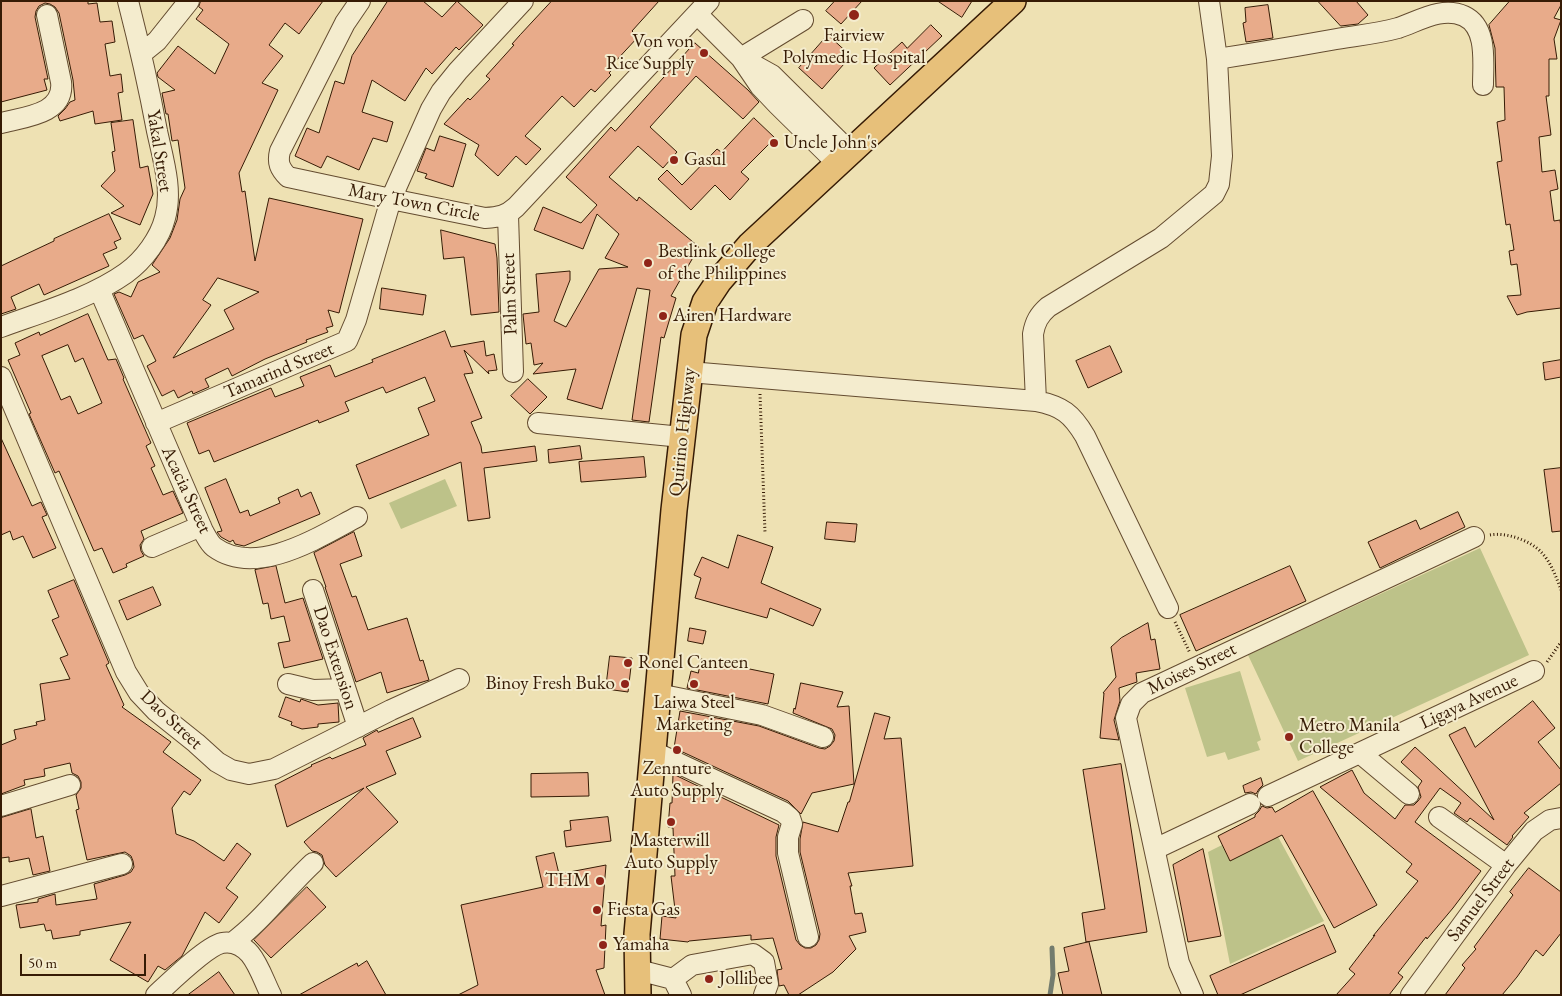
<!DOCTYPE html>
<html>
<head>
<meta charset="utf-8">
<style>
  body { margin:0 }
  #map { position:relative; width:1562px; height:996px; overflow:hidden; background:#eee1b3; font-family:"EB Garamond",serif }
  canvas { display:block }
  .frame { position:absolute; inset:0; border:2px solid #361b05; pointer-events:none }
  .scale { position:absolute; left:20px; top:954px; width:126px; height:22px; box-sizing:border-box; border:2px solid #361b05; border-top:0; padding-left:6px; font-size:15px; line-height:18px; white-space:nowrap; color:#361b05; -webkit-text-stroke:4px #f4ecce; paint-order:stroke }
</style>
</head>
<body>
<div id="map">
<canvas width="1562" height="996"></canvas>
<div class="frame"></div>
<div class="scale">50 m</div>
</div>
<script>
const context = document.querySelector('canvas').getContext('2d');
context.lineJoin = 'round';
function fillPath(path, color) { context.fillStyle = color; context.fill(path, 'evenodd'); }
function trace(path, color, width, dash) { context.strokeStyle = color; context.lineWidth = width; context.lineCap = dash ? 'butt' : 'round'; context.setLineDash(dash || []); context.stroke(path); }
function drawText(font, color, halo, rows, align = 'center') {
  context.font = font + ' "EB Garamond",serif'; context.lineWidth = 4; context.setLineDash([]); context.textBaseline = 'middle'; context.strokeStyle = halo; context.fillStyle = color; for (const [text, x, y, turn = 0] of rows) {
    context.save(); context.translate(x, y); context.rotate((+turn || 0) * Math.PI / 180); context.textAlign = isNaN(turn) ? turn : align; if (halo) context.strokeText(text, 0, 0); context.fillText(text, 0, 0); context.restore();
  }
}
fillPath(new Path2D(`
  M445 479 457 506 401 529 389 503Z
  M1480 548 1529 655 1298 761 1248 655Z
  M1240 671 1261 740 1257 742 1260 750 1228 760 1225 752 1207 757 1185 688Z
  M1270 822 1324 921 1230 964 1208 852 1222 845 1230 861Z`), '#bdc289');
trace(new Path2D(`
  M1050 995 1053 975 1052 948`), '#737c6e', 5);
const building = new Path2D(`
  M1 1H88V4L97 3 100 22 112 21 115 42 105 44 110 76 121 74 123 92 118 93 122 120 95 124 93 111 60 121 58 116 65 109 70 102 75 100 73 80 59 13 55 7 50 4 45 3 39 6 36 11 35 17 48 79H44L47 90 1 102Z
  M201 1H323L299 34 285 23 269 45 283 56 262 83 278 90 239 173 242 192 245 191 255 261 269 198 363 219 339 313 328 310 333 326 326 328 328 332 306 340 307 342 265 359 232 376 228 368 205 379 209 387 193 394 192 391 178 398 174 390 162 396 147 366 156 361 143 335 134 339 114 294 119 292 131 297 138 282 160 272 152 265 170 238 177 220 180 199 185 188 178 140 172 141 168 114H166L162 93 175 90 158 77 157 73 178 46 215 74 229 44 196 19 203 10 199 7ZM218 278 259 292 224 310 234 329 173 358 211 305 203 300Z
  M388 1H423L442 17 457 1 483 25 459 50 456 47 432 74 426 68 405 101 372 80 362 112 393 122 387 142 373 138 359 170 327 156 321 168 295 156 307 128 319 133 335 81 344 84 352 56Z
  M552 1H659L632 31 638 37 613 64 615 66 609 73 611 75 595 92 591 89 574 107 562 96 525 136 541 149 526 165 516 156 498 176 475 155 479 145 444 124 468 98 470 100 490 79 486 76 514 45 512 44 520 35Z
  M835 1H862L841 24 826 11Z
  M938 1H972L962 17Z
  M1318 1H1356L1368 15 1358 24 1341 26Z
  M1510 1H1561V5L1554 18 1561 20 1554 39 1557 59H1549V96H1546L1551 135 1539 137 1542 172 1555 170 1558 189 1550 191 1554 221 1560 220 1561 228V308L1527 312 1517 315 1507 296 1521 295 1517 264 1511 265 1509 251 1514 250 1510 224 1506 225 1497 162 1502 161 1497 122 1505 120 1504 87H1496L1495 48 1489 25Z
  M1268 5 1273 38 1246 42 1243 23 1246 22 1245 8Z
  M931 25 942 36 890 85 874 68 902 42 907 48Z
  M828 35 851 56 822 89 799 68Z
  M695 43 748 90 759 102 743 119 696 76 650 127 677 152 663 168 638 146 609 177 637 201 639 197 699 247 671 296 676 298 664 338 661 337 649 422 632 420 650 290 637 288 602 409 567 399 576 369 533 374 543 363 534 365 531 343 526 344 523 314 539 312 536 274 570 271V280L554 321 566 327 599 269 628 267 605 258 619 234 597 214 583 249 534 230 543 207 581 223 597 205 566 177 611 127 615 131Z
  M754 118 775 138 741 172 749 179 730 200 715 185 691 210 658 179 667 170 682 185 717 149 721 152Z
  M133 120 140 168 148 166 153 194 140 225 111 213 124 206 101 186 115 171 112 152 115 151 111 123Z
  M440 136 466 144 453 187 425 178 427 174 417 171 426 148 434 151Z
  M109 214 121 239 114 242 117 248 103 254 109 266 44 295 39 284 11 297 16 309 1 314V266L54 241V239Z
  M441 230 495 244 497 258 499 312 471 315 464 257 444 259Z
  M382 288 426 295 423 315 380 309Z
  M88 314 108 360 116 359 124 378 123 379 151 443 146 446 155 466 151 468 163 495 173 491 183 513 141 531 144 539 140 545 141 551 144 556 126 564 127 567 113 573 102 548 94 551 59 471 55 473 29 414 31 413 8 360 20 355 15 343 39 332 40 335ZM68 345 75 362 83 358 102 403 78 414 70 396 61 400 42 356Z
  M445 331 451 347 484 341 486 356 494 354 497 370 488 371 489 374 464 350 473 373 464 374 482 418 471 422 481 446 482 453 535 446 537 461 484 468 490 518 468 521 461 462 369 499 356 465 429 435 418 408 435 401 425 377 386 393 383 387 345 402 349 411 319 423 318 420 214 462 209 450 199 454 187 423 271 388 275 397 304 386 300 377 330 365 335 377 373 362 372 360Z
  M1110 346 1122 372 1088 388 1076 361Z
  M1561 360V377L1545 380 1543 363Z
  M528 379 547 397 530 414 511 396Z
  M1 438 32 506 41 502 47 515 42 517 56 548 33 558 23 536 13 540 10 531 1 535Z
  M580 446 582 459 549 463 548 450Z
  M644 457 646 477 581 482 579 462Z
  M1561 468V531L1552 532 1544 470Z
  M226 479 240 513 248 510 250 516 280 503 278 498 298 489 301 497 311 492 320 514 244 546 235 544 233 540 230 542 221 537 217 532 222 531 205 488Z
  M1458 512 1465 527 1380 568 1368 542 1416 520 1420 529Z
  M827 522 857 524 855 542 825 539Z
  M354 532 362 556 340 564 352 597 356 596 368 630 407 618 420 661 423 660 429 680 387 693 381 672 356 682 325 587H326L314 553Z
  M738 535 773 547 761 583 821 609 813 626 770 608 767 618 695 598 701 578 694 575 702 557 728 568Z
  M276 566 285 603 303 598 323 659 284 668 278 643 290 641 284 616 271 619 268 603 263 604 255 570Z
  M1290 566 1306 601 1196 651 1180 615Z
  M74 580 109 663 106 665 124 705 122 707 171 742 163 752 201 780 190 795 184 791 172 808 176 834 194 841 224 861 237 843 251 854 226 888 238 897 219 923 205 912 182 956 165 970 158 966 148 982 110 960 131 922 80 931V935L53 939 51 930 46 931 44 924 20 928 16 905 38 902V899L55 894 56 905 97 899 94 884 125 875 131 872 134 867 133 861 131 856 125 852 87 860 76 810 79 809 76 795 81 788V782L78 776 72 773 70 763 44 769 45 776 24 780 25 785 1 794V745L16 739 14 730 37 725 36 722 45 720 40 684 70 679 60 658 68 655 52 620 59 617 48 591Z
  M153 587 161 605 127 620 119 601Z
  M1148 623 1151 640 1155 639 1160 669 1136 673 1137 682 1119 688 1120 701 1114 720 1119 740 1100 738 1104 693H1103L1116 677 1111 647 1121 638Z
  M690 628 706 631 703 644 688 641Z
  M610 656 632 658 628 692 606 689Z
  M701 659 774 674 768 704 687 688 691 671 698 673Z
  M801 683 843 692 837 707 849 706 854 784 812 793 801 814 788 801 674 748 680 711 759 726 819 748 825 749 830 746 834 741 835 735 832 729 793 713 794 708 795 709Z
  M286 697 300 702 301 699 318 705 338 703 339 722 318 724V727L302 729 291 725 292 722 279 717Z
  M1533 701 1555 728 1538 742 1561 770V783L1524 813 1529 817 1512 836 1513 837 1507 845 1470 818 1467 822 1454 813 1461 803 1440 788 1415 822 1481 871 1453 908 1427 939 1426 937 1398 973 1403 977 1389 995H1336L1355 974 1349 969 1375 935 1373 936 1418 881 1406 872 1412 864 1320 787 1352 770 1364 793 1395 819 1405 805H1414L1418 801 1421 797 1418 787 1422 781 1401 762 1415 747 1494 820 1449 735 1465 727 1475 747Z
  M875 713 890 717 884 739 901 738 913 866 848 873 852 886H850L855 914 862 913 866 932 849 936 856 949 833 972 798 995H789L784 985 779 986 777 970 782 969 773 938 751 940V935L689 941 688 942 660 939 662 916 676 918 671 876H675L673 828 668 827 670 803H672L673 774 779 825 776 837V856L796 940 800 945 805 948H811L816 945 819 940 820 934 800 852V839L803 822 838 832 848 802H849Z
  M413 718 421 737 386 751 396 774 366 787 398 822 336 877 325 865 322 855 317 852 312 851 304 842 364 788 287 827 275 785 312 766 311 765 330 757 332 759 366 745 363 738 377 730 378 732Z
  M1121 764 1147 932 1086 942 1082 913 1105 909 1083 770Z
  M588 773 589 796 531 797V774Z
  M1261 778 1263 785 1259 789 1256 794 1251 792 1245 793 1243 786Z
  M1313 791 1377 905 1334 928 1282 835 1230 861 1218 836 1255 817V815L1259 811 1262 806 1267 808 1272 807 1275 812Z
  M31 809 36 838 43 836 50 871 33 875 29 858 9 862V857L1 858V818Z
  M608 817 611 841 566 847 564 831 571 830 570 821Z
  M1203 849 1221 936 1188 942 1173 865Z
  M554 853 559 874 606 865 601 926 606 925 604 968 596 970 605 995H458L478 985 461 905 543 887 536 857Z
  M1529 868 1561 892V933L1543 956 1536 950 1517 977 1502 995H1445L1465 968 1462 965 1476 949 1474 947 1513 895 1510 892Z
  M307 887 326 907 271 958 254 940Z
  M1324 925 1336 952 1240 995H1218L1210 976Z
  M1089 942 1102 995H1063L1058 973 1069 971 1064 948Z
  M367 961 386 995H299L357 963 358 966Z
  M219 972 235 995H188Z`);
fillPath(building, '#e8ab8a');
trace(building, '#361b05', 1);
const minor = new Path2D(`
  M360 1 345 23 280 151C277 163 280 169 288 177L391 199 485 218C499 217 506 216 516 207L709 1
  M697 14 741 58 760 86 778 105 838 164
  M141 54 157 41 189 1
  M741 58 803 20
  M1217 59C1255 53 1293 47 1331 40 1353 36 1376 34 1398 28 1419 21 1442 6 1464 16 1488 27 1483 63 1483 85
  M745 60 772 75 851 153
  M1 123C25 117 65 114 61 82L47 15
  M508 215 513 372
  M99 289 203 531C206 536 209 543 214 547 256 578 319 537 357 517
  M1 327C42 312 91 298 126 273 144 260 160 238 165 218 173 190 163 159 157 131 149 88 139 44 128 1
  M689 372 1036 401C1062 406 1072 414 1085 436L1168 608
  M1 377 126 672 139 693 156 711 196 743 217 762 231 770 249 774 274 769 391 710 459 679
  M1036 401 1033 334C1035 322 1039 315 1048 307L1161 238 1214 194 1219 184 1222 156 1217 59 1209 1
  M156 423 347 341 356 320 391 199 431 109 441 92 458 71 523 1
  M538 423 682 437
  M152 547 201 526
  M313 590 358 727
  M288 684 313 690 345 689
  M658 694 762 715 823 737
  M652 751 783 812 790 818 792 824 788 837V853L808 937
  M1360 753 1409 794
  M1268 796 1534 671
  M1 806 70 785
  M1439 817 1506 865
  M1155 849 1250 804
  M1 896 122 864
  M232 943C262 921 285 889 313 863
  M638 970 673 979 681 995
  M673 979 692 965 753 954 764 962 768 984 764 995
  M156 995C169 983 207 946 222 943 233 941 243 946 250 954 259 965 264 981 271 995
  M1193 995 1179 963 1126 718 1131 704 1142 693 1474 537
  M1411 995 1506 865 1534 831 1550 820 1561 818`);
const major = new Path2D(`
  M638 995 637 934 674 510 694 335 705 302 719 281 750 245 1013 1`);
trace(minor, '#644c30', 22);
trace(major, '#361b05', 28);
trace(new Path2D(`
  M760 394 765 533
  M1490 535C1505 532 1530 540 1541 552 1551 562 1556 577 1561 590
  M1175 622 1190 653
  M1547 662 1561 642`), '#361b05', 3, [1, 2.5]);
trace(minor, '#f4ecce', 20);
trace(major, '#e7c07a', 25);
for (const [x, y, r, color] of [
  [854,15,6,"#8f2418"],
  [704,53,5,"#8f2418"],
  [774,143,5,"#8f2418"],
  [674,160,5,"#8f2418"],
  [648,263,5,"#8f2418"],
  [663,316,5,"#8f2418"],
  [628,663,5,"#8f2418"],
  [625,684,5,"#8f2418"],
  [694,684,5,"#8f2418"],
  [1289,737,5,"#8f2418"],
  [677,750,5,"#8f2418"],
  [671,822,5,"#8f2418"],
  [600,881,5,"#8f2418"],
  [597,910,5,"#8f2418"],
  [603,945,5,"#8f2418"],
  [709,979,5,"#8f2418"]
]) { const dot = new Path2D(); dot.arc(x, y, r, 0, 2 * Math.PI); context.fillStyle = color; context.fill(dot); trace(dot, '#f4ecce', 2); }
drawText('19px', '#361b05', '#f4ecce', [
  ["Fairview",854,36,"center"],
  ["Polymedic Hospital",854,58,"center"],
  ["Von von",694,42,"right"],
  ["Rice Supply",694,64,"right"],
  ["Uncle John's",784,143],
  ["Gasul",684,160],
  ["Bestlink College",658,252],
  ["of the Philippines",658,274],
  ["Airen Hardware",673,316],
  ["Ronel Canteen",638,663],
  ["Binoy Fresh Buko",615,684,"right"],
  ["Laiwa Steel",694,703,"center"],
  ["Marketing",694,725,"center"],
  ["Metro Manila",1299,726],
  ["College",1299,748],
  ["Zennture",677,769,"center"],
  ["Auto Supply",677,791,"center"],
  ["Masterwill",671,841,"center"],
  ["Auto Supply",671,863,"center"],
  ["THM",590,881,"right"],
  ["Fiesta Gas",607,910],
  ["Yamaha",613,945],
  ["Jollibee",719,979]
], 'left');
drawText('19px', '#361b05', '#f4ecce', [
  ["Yakal Street",159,151,81],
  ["Mary Town Circle",414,203,11],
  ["Palm Street",510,294,-92],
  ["Tamarind Street",279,371,-23],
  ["Quirino Highway",683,432,-84],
  ["Acacia Street",186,490,65],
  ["Dao Extension",335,658,72],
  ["Moises Street",1192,669,-26],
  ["Ligaya Avenue",1469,702,-25],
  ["Dao Street",171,720,43],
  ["Samuel Street",1481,900,-53]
]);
</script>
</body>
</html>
